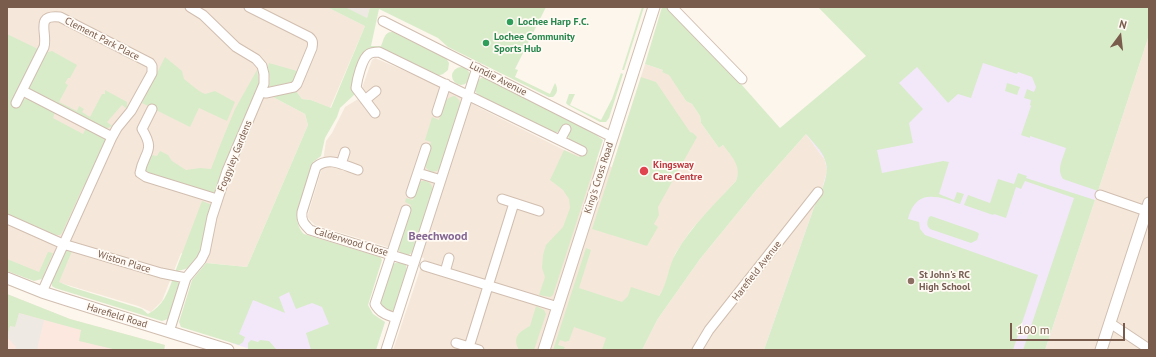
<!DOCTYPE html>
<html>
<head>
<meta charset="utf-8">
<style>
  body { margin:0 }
  #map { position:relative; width:1156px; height:357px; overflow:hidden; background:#fdf6ec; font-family:"PT Sans",sans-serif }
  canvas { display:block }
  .frame { position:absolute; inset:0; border:8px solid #7a5c4d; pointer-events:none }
  .north { position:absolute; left:1100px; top:16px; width:40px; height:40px; -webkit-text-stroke:3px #fffaf3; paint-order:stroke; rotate:15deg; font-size:11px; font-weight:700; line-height:16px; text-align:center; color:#7a5c4d }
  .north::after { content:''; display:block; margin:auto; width:14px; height:18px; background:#7a5c4d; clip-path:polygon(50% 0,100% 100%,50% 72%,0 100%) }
  .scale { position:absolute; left:1010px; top:323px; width:115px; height:18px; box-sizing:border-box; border:2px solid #7a5c4d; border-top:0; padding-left:5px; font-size:12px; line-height:14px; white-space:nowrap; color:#7a5c4d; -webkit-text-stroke:3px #fffaf3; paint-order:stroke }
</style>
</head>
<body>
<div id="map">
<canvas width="1156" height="357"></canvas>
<div class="frame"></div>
<div class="north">N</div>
<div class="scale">100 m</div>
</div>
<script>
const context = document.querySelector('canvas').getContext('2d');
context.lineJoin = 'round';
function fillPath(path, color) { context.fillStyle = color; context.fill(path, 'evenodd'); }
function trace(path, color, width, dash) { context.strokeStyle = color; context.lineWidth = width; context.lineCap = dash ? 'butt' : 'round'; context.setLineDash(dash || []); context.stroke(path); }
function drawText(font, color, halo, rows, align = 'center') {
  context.font = font + ' "PT Sans",sans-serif'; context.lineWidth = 3.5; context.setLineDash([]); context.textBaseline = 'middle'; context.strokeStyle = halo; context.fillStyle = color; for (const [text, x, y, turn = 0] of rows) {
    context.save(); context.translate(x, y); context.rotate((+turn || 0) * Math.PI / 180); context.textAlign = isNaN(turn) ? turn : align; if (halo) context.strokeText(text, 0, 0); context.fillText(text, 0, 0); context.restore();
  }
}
fillPath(new Path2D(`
  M7 7H327L365 26 330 108 311 100 302 99 296 91 293 82 297 71 268 67 270 78 269 87 273 97 305 114 308 125 247 267 206 263 181 253 162 301 151 312 138 306 7 267Z
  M1149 35V350H1045L1098 191Z
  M375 58 438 85 480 108 564 150 612 167 645 64 663 70 662 72 669 74 686 101 692 104 700 116 701 123 719 148 723 145 736 161 738 168V175L736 181 691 230 675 254 664 288 634 333 625 350H393L424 258 315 225 308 218V214L322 168 326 141 332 133 345 107 358 99 372 60Z
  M806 134 825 160 827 171 821 194 817 199 764 350H642L657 320 700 259 758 188Z`), '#f5e8da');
fillPath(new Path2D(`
  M7 294 70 319 165 345 164 350H7Z`), '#fde8e0');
fillPath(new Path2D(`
  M327 7H370L365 26Z
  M18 313 44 320 37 350 15 349 16 347 7 337 10 326 15 327Z`), '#efe9e4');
fillPath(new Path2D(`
  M945 36 1129 96 1045 350H764L817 199 821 194 827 171 825 160 806 134Z
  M258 281 385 322 376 350H253L231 343Z`), '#f3e8fa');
fillPath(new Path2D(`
  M327 7H345L367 18 370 7H546L515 69 518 70 515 77 550 94 555 83C558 88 558 93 553 97H549L448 47 438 38 379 9 371 46H381C384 40 384 31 393 32L446 58 449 63 448 70 443 74 437 76 370 49 355 94 340 108 337 117 325 138 321 156 313 162 297 218C298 225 299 229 304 234L380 257 382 260 368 305 373 314 385 322 376 350H311L306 333 329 324 322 307 312 303 296 309 289 292 279 297 285 313 253 300 239 334 245 337 243 342 239 345 181 327 179 322 192 280 206 263 247 267 308 125 305 114 273 97 296 91 302 99 311 100 331 108 365 26Z
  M642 7H644L624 70H622Z
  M662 7H668L741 84 780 128 866 56 818 7H1149V35L1098 191 1063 179C1056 169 1063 159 1066 148L1030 136V138L1021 135 1031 106 1030 105 1031 100 1024 98 1027 89 1034 92 1036 87 1032 77 1018 72 1017 74 983 63 971 98 958 94 948 103 917 67 899 83 923 109 909 123 913 143 877 150 882 173 943 161 949 162 939 194 954 200 957 192 964 194 960 204C938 196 916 188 908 219L919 222 920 229 925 235 1038 275 1013 350H764L817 199C823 190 830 171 825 160 823 152 812 141 806 134L758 188 700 259 657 320 642 350H602L606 338 574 327 569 341H567L566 342 560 340 558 345 565 347 563 350H553L586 248 591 250 579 288 622 302 628 296 631 287 659 296C668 283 668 266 676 253 692 225 715 204 736 181 742 166 732 157 723 145L719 148 701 123 700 116 692 104 686 101 669 75 662 72 663 70 645 64Z
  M7 34 40 50 22 100 29 98 55 112 53 118 83 134 86 128 108 139 88 182 83 187 62 233 60 235H56L7 214Z
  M52 51 77 65 70 78H68L65 83 68 85 59 102 77 111 79 106 84 109 82 112 90 117 102 94H105V90L127 102V109L122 105 107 122 112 126 108 128H104L29 90V86L44 53Z
  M165 57 182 71 184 79 199 91 205 94 215 91 235 102 227 121 199 108 190 127 142 103Z
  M269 63 297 71 293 82 269 87 270 78 268 67Z
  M452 76a9 9 0 1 1 18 0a9 9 0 1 1-18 0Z
  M257 70 259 83 222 169 215 195 149 175 145 169 146 162 151 155 157 156 160 151 168 155 172 161 186 170 200 168 211 169 221 143 235 109Z
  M621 73 623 74 609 118 606 122H600L568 105 566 103 569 94H575L570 105 601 120 612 99Z
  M641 77 656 82 690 132 693 133 697 137 658 207 659 215 654 224 658 227 647 246 592 229Z
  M481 78H488C524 96 572 115 603 140L553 295 550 297 539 295 545 277 542 268 543 255 546 245 563 227 570 208 569 199 563 190 550 180 564 150 579 157 584 148 569 140 568 135 570 129 563 126 560 131 555 133 479 96 475 91V83Z
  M1007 83 1020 87 1017 95 1005 91Z
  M455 96 459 100 461 105 440 168 437 171 431 172 426 168 425 162 431 142 425 140 432 117 439 120C442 110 443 97 455 96Z
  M1018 173 1027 176 1026 178 1095 200 1045 350H1023L1074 198 1025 181 1021 189 1016 187 1006 218 994 214 993 215 964 205 968 195 990 203 998 179 1014 184Z
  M422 181C429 181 431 183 433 189L413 251 409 255H403L399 251 398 245 411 205 405 202 406 198 413 200 418 183Z
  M202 201 212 205C209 223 207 258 188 268 184 270 179 270 175 272Z
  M931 216 977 232 979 234 977 240 971 243 930 229C926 225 927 222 929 217Z
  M67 249 72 251 59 282 71 287 142 309 148 314C163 306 168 293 173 278L178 281 180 286 168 319 162 321 55 288 52 286V281Z
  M48 252 53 253 42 279 34 281 7 271V259L39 272Z
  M401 262 406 265 407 270 395 308 392 312C384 311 381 309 380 302L392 265 395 263Z
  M7 294 70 319 165 345 164 350H117L79 341 81 330 19 313 15 327 10 326 7 337Z
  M536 306 544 310 546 314 534 350H519C512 337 519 332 530 326Z
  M251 340 258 342 260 340 269 341 276 349C269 352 256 351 248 349V343Z`), '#d8ecc9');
const minor = new Path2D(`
  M249 7 309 37C313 40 313 43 312 48L297 84 294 87 266 93 261 92
  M672 7 742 79
  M383 21 612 137
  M23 91 112 137
  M365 100 376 91
  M16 103 44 47C48 33 34 14 60 17L150 63 152 66V73L131 111 117 128 112 137 42 292
  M152 109 142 129C156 152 144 151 140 173L146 177 217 199
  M437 112 446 84
  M375 113 356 88C357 80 362 58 369 54 372 52 376 52 379 52L582 151
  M560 140 566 129
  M341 164 345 152
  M358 170C343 165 329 156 316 167L302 212C301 221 304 224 310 230L414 262
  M418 173 441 180
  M411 193 426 148
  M1100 195 1146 211
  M502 199 539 211
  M7 219 63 244 161 273 186 278
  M425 266 558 307
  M445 272 449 258
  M396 318C387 315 380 313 375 304L406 210
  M1110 323 1149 349
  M169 332 186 278 201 260 205 252 212 217 227 171 264 84V74L262 66 256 59 236 47 203 15 190 7
  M456 343 479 350
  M469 347 514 203
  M386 350 477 68
  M697 350 709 330 818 192`);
const tertiary = new Path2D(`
  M7 278 42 292 67 300 228 350
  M544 350 654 7
  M1101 350 1149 203`);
trace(minor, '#d1beb0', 11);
trace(tertiary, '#d1beb0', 13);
trace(minor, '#fff', 9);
trace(tertiary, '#fff', 11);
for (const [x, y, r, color] of [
  [510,22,4,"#2e9e5b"],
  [486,43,4,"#2e9e5b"],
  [644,171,5,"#e0444e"],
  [911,281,4,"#8d6e63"]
]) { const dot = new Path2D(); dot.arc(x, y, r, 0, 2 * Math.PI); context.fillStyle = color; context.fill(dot); trace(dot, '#fffaf3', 1.5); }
drawText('bold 10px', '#27864d', '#fffaf3', [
  ["Lochee Harp F.C.",518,22],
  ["Lochee Community",494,37],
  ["Sports Hub",494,49]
], 'left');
drawText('10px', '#7a5c4d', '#fffaf3', [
  ["Clement Park Place",102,39,27],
  ["Lundie Avenue",498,79,27],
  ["Foggyley Gardens",235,156,-68],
  ["King's Cross Road",599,178,-72],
  ["Calderwood Close",351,242,17],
  ["Wiston Place",124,262,17],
  ["Harefield Avenue",757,271,-52],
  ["Harefield Road",117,316,17]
]);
drawText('bold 10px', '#be3a42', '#fffaf3', [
  ["Kingsway",653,165],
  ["Care Centre",653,177]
], 'left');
drawText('bold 10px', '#785e54', '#fffaf3', [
  ["St John's RC",919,275],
  ["High School",919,287]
], 'left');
drawText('bold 12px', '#846695', '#fffaf3', [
  ["Beechwood",438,237]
]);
</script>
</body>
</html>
